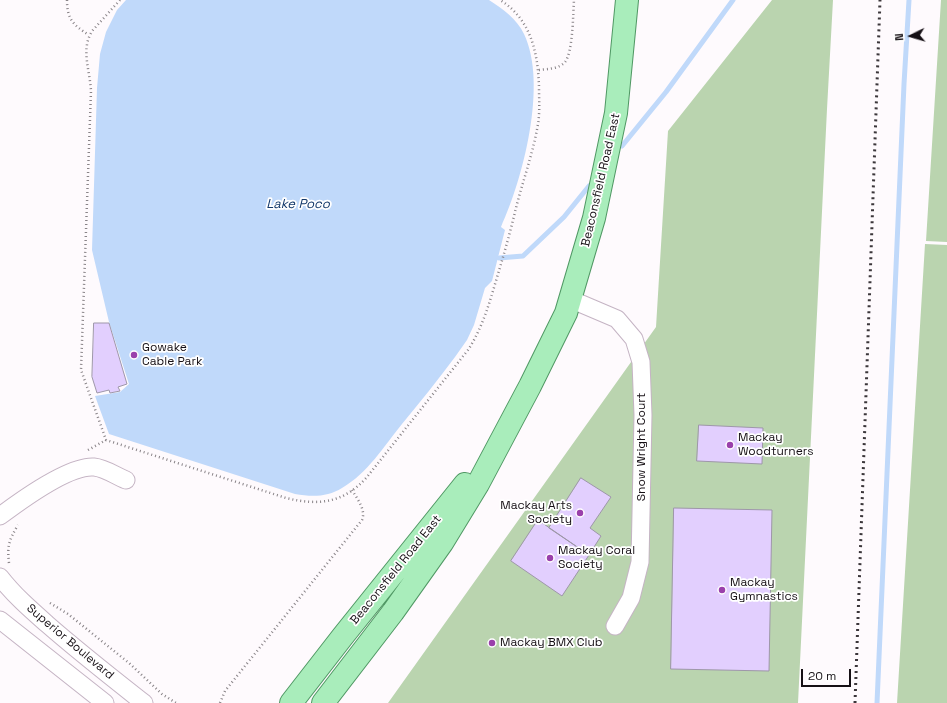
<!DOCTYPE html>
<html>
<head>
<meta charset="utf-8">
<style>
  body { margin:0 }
  #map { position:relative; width:947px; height:703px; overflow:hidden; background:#fefafd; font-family:"Space Grotesk",sans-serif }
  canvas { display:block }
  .north { position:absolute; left:891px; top:16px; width:40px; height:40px; -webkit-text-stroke:3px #fff; paint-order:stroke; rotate:265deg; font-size:11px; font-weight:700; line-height:16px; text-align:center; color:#161015 }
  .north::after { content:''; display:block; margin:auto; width:14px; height:18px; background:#161015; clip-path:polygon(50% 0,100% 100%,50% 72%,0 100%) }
  .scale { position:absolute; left:801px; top:669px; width:50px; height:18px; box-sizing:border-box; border:2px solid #161015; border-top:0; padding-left:5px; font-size:12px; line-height:14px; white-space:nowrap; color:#161015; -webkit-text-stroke:3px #fff; paint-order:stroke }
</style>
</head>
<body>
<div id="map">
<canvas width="947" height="703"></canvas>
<div class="north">N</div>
<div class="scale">20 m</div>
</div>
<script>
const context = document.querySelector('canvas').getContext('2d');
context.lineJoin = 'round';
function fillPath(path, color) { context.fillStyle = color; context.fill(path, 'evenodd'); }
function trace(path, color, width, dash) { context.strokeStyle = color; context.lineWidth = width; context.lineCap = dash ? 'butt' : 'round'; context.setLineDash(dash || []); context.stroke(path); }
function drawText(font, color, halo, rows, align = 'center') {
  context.font = font + ' "Space Grotesk",sans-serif'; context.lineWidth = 3.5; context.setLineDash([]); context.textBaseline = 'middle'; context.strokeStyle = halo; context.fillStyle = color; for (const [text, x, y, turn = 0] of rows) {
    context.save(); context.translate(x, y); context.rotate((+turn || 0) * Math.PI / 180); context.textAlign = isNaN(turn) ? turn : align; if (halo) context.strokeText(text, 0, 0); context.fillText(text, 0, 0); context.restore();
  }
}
fillPath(new Path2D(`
  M772 0H833L827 109 798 703H388L656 327 668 131Z
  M941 0H947V242L926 241Z
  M925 244 947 245V703H897Z`), '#bad4af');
fillPath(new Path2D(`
  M126 0H489C503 9 517 19 524 34 548 84 523 179 501 227L505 230 492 281 485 288 474 325 467 340 455 357C438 380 420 402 402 424 384 446 368 473 342 488 328 497 312 497 295 494L109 434 95 396 120 392 129 384 109 322 92 250 97 88 100 54 106 32 117 10Z`), '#c0d9fa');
trace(new Path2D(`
  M622 146 666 92 733 0
  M499 258 523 256 564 217 589 186
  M877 703 904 84 909 0`), '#c0d9fa', 5);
const building = new Path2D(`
  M94 323H109L127 384 118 387 120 391 110 393 109 390 97 393 92 377Z
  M699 425 763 428 762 464 697 461Z
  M581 478 611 497 590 528 601 536 589 555 549 528Z
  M674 508 772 510 769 671 671 669Z
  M538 520 589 555 562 596 511 561Z`);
fillPath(building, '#e2cffe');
trace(building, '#9e97a9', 1);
const minor = new Path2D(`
  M570 299 617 319 634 339 641 362 643 415 640 562 631 598 615 626
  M0 516C20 501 69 465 94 467 105 468 116 476 126 480
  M0 577C14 595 30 609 47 624 79 652 111 677 144 703
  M0 620 105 703`);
const major = new Path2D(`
  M291 703 343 636 465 484
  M323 703 393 612 442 543 478 484 530 386 566 313 594 218 616 113 627 0`);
trace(minor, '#c5b4c4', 19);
trace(major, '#509864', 24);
trace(new Path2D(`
  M67 0C67 19 73 25 89 35
  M120 0 93 30C80 48 90 70 91 91L81 370 106 440 286 498C319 506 344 503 367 477L468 350C483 327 490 301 498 274 504 254 510 233 515 212 522 183 533 154 538 124 540 112 539 100 539 87 538 53 531 19 500 0
  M539 70C547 69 559 69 565 62 573 52 573 14 574 0
  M88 450 106 440
  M9 563C7 546 9 540 18 525
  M50 603 68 614 129 663 162 694 176 703
  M220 703 225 691 362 520C366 510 358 500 352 490`), '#898488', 2.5, [1, 3]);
trace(minor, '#fff', 17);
trace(major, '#a9edbb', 22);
trace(new Path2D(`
  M855 703 880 0`), '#3b363a', 3, [2, 4]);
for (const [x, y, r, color] of [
  [134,355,4,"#9a40ab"],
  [730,445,4,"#9a40ab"],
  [580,513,4,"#9a40ab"],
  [550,558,4,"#9a40ab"],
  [722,590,4,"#9a40ab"],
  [492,643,4,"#9a40ab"]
]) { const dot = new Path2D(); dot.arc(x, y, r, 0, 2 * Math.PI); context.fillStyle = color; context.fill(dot); trace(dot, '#fff', 1.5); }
drawText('12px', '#161015', '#fff', [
  ["Beaconsfield Road East",601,180,-77],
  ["Snow Wright Court",642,447,-90],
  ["Beaconsfield Road East",396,570,-51],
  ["Superior Boulevard",70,642,40]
]);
drawText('12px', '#161015', '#fff', [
  ["Gowake",142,348],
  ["Cable Park",142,362],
  ["Mackay",738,438],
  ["Woodturners",738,452],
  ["Mackay Arts",572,506,"right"],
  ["Society",572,520,"right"],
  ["Mackay Coral",558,551],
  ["Society",558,565],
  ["Mackay",730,583],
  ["Gymnastics",730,597],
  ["Mackay BMX Club",500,643]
], 'left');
drawText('italic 13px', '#12386a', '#fff', [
  ["Lake Poco",298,204]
]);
</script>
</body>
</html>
